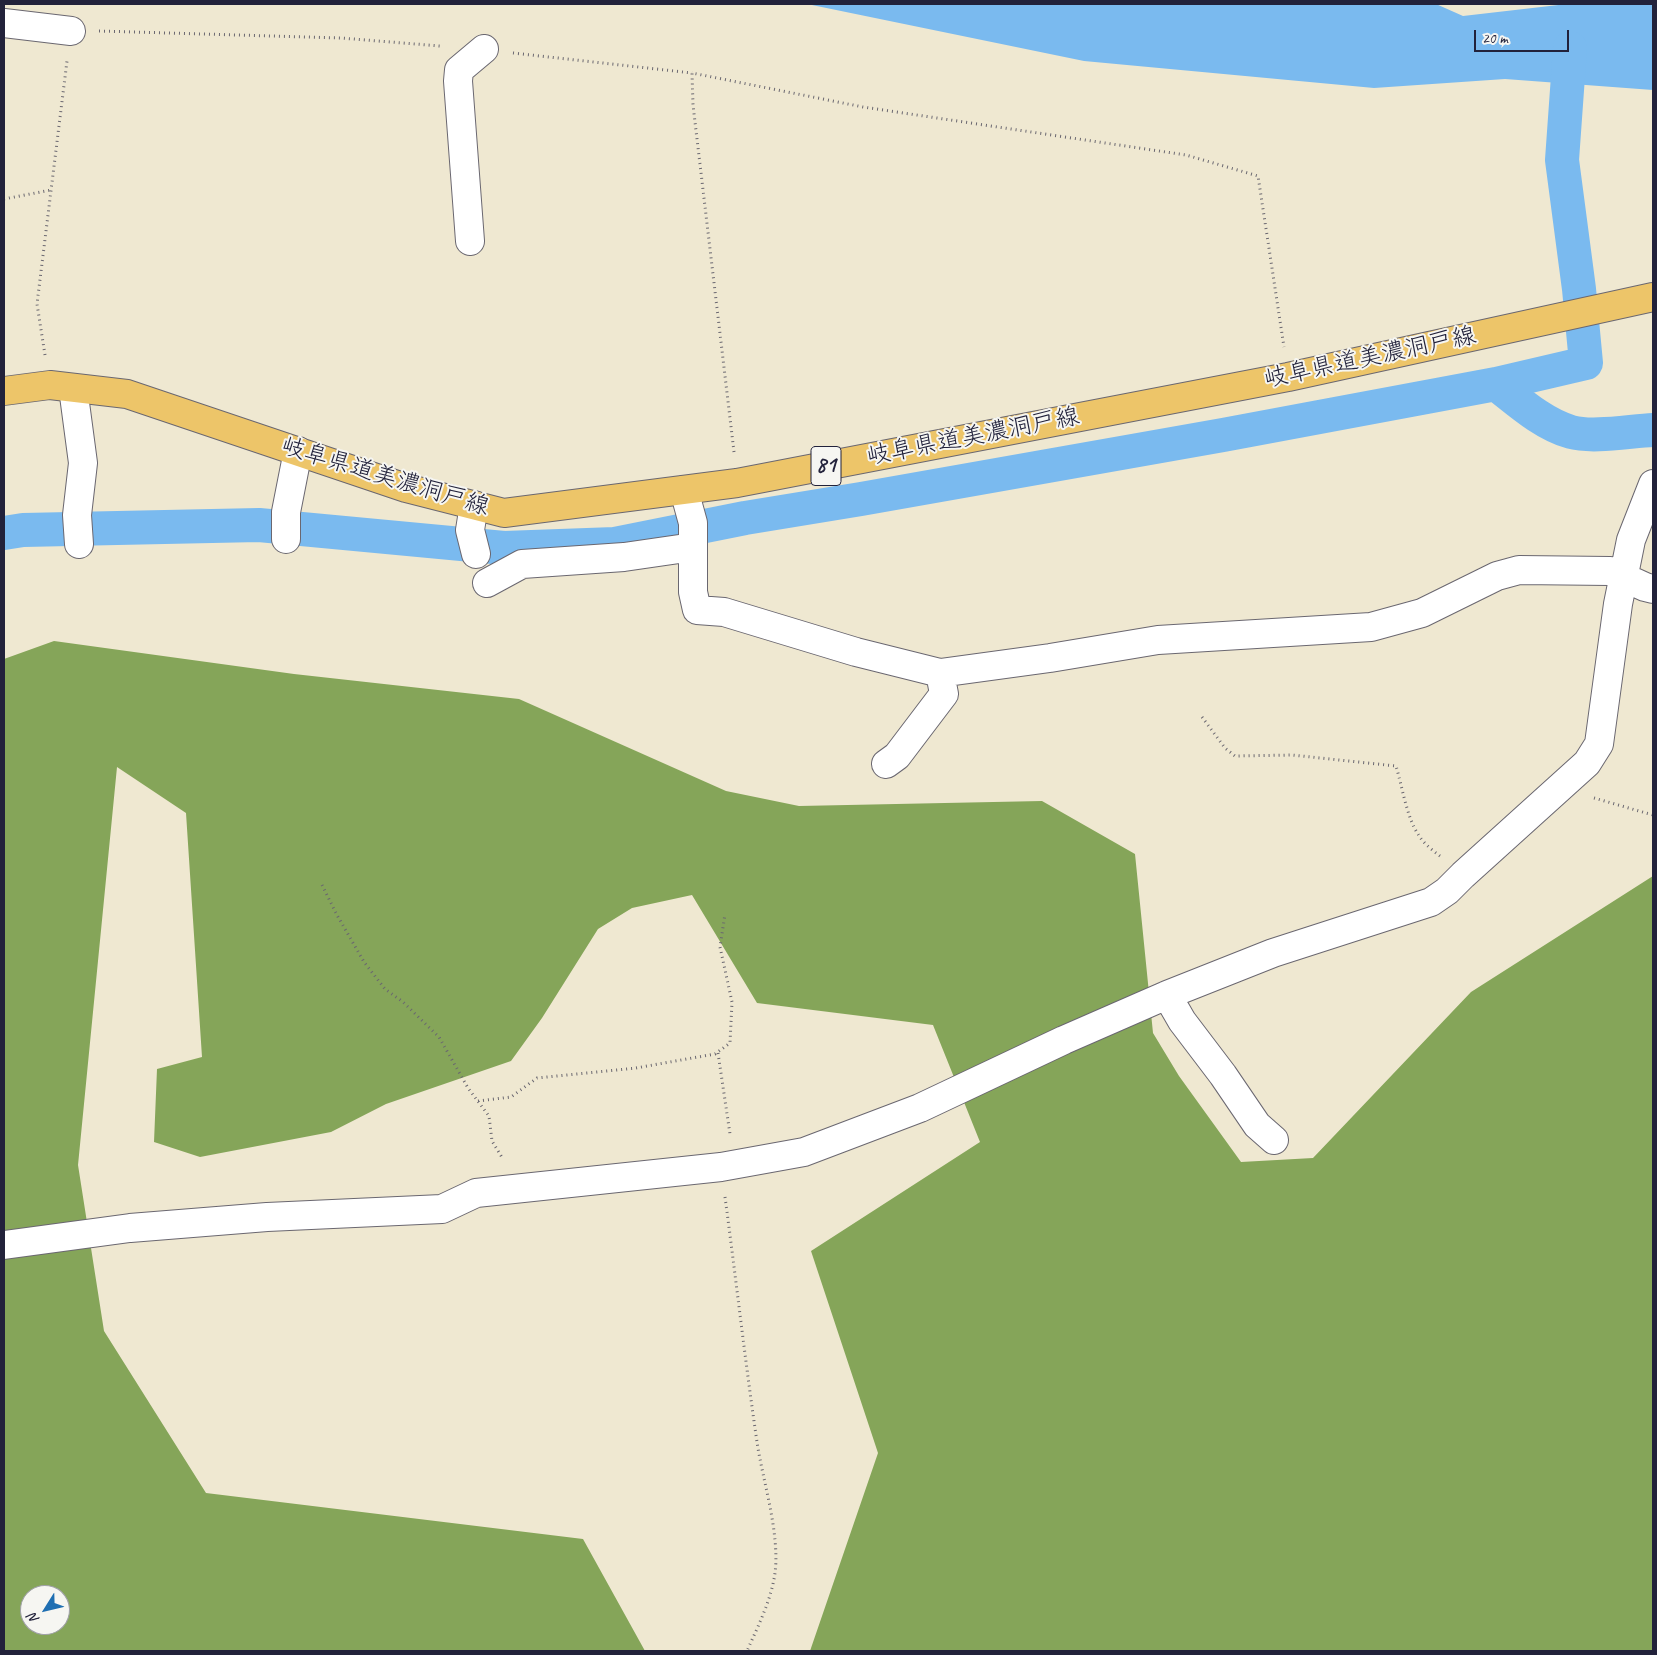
<!DOCTYPE html>
<html>
<head>
<meta charset="utf-8">
<style>
  body { margin:0 }
  #map { position:relative; width:1657px; height:1655px; overflow:hidden; background:#efe8d1; font-family:Caveat,sans-serif }
  canvas { display:block }
  .frame { position:absolute; inset:0; border:5px solid #22223b; pointer-events:none }
  .north { position:absolute; left:20px; top:1585px; width:50px; height:50px; box-sizing:border-box; background:#f6f6f2; border:1px solid #a1a1a9; border-radius:50%; rotate:234deg; font-size:14px; font-weight:700; line-height:20px; text-align:center; color:#22223b }
  .north::after { content:''; display:block; margin:auto; width:18px; height:22px; background:#1f6fb2; clip-path:polygon(50% 0,100% 100%,50% 72%,0 100%) }
  .scale { position:absolute; left:1474px; top:30px; width:95px; height:22px; box-sizing:border-box; border:2px solid #22223b; border-top:0; padding-left:6px; font-size:15px; line-height:18px; white-space:nowrap; color:#22223b; -webkit-text-stroke:4px #f6f6f2; paint-order:stroke }
</style>
</head>
<body>
<div id="map">
<canvas width="1657" height="1655"></canvas>
<div class="frame"></div>
<div class="north">N</div>
<div class="scale">20 m</div>
</div>
<script>
const context = document.querySelector('canvas').getContext('2d');
context.lineJoin = 'round';
function fillPath(path, color) { context.fillStyle = color; context.fill(path, 'evenodd'); }
function trace(path, color, width, dash) { context.strokeStyle = color; context.lineWidth = width; context.lineCap = dash ? 'butt' : 'round'; context.setLineDash(dash || []); context.stroke(path); }
function drawText(font, color, halo, rows, align = 'center') {
  context.font = font + ' Caveat,"Klee One",sans-serif'; context.lineWidth = 4; context.setLineDash([]); context.textBaseline = 'middle'; context.strokeStyle = halo; context.fillStyle = color; for (const [text, x, y, turn = 0] of rows) {
    context.save(); context.translate(x, y); context.rotate((+turn || 0) * Math.PI / 180); context.textAlign = isNaN(turn) ? turn : align; if (halo) context.strokeText(text, 0, 0); context.fillText(text, 0, 0); context.restore();
  }
}
fillPath(new Path2D(`
  M54 641 294 674 519 699 726 791 799 806 1042 801 1135 854 1153 1033 1179 1076 1241 1162 1313 1158 1471 992 1653 876V1651H810L878 1453 811 1251 980 1142 933 1025 757 1003 692 895 632 908 598 929 542 1018 511 1061 386 1104 331 1132 200 1157 154 1142 157 1069 202 1057 186 813 117 767 78 1165 104 1331 206 1493 583 1539 645 1651H4V659ZM30 1595H60V1625H30Z`), '#85a559');
fillPath(new Path2D(`
  M807 4H1436L1463 16 1567 4H1653V90L1505 79 1374 88 1084 61Z`), '#7abaef');
trace(new Path2D(`
  M1496 384 1586 363 1579 289 1562 160 1570 48
  M4 533 23 530 259 525 504 548 615 544 745 518 861 499 1223 435 1496 384C1519 402 1543 424 1571 432 1593 438 1630 431 1653 430`), '#7abaef', 34);
const minor = new Path2D(`
  M4 23 71 31
  M470 241 458 81 459 70 484 49
  M73 388 83 463 77 515 79 544
  M684 490 693 523V592L697 610 724 612 856 652 940 673 1050 658 1158 640 1371 627 1422 613 1497 576 1519 570 1610 571 1645 587 1653 589
  M474 505 470 530 476 554
  M286 539V512L298 451
  M487 583 522 564 624 557 693 547
  M886 764 897 756 944 694 940 673
  M1167 995 1182 1021 1223 1075 1257 1125 1274 1140
  M4 1245 130 1228 267 1217 442 1209 476 1193 721 1167 804 1152 920 1108 1064 1040 1167 995 1273 953 1431 902 1447 891 1463 875 1587 763 1599 744 1618 604 1631 540 1653 484`);
const major = new Path2D(`
  M4 391 50 385 127 394 406 488 504 513 737 483 1288 377 1653 297`);
trace(minor, '#6a6770', 30);
trace(major, '#6a6770', 30);
trace(new Path2D(`
  M99 31 341 38 440 46
  M513 53 692 73
  M4 199 51 190
  M45 355 37 304 67 61
  M734 452 693 105 692 73 863 107 1186 155 1258 176 1284 347
  M1202 717 1225 748 1235 756 1292 755 1396 766C1402 786 1407 818 1418 834 1423 843 1432 850 1440 856
  M1594 798 1653 815
  M322 885 337 915 364 962 385 989 403 1002 439 1037 468 1088 489 1116 492 1141 503 1159
  M718 1053 730 1134
  M478 1101 511 1097 537 1078 636 1068 715 1054 730 1043 732 1002 720 947 725 914
  M725 1197C736 1279 745 1360 757 1442 763 1482 780 1533 775 1573 771 1601 758 1626 747 1651`), '#6a6770', 3, [1, 4]);
trace(minor, '#fff', 28);
trace(major, '#edc569', 28);
for (const [x, y, w] of [
  [826,466,30]
]) { const box = new Path2D(); box.roundRect(x - w / 2, y - 19.5, w, 39, 4); context.fillStyle = '#f6f6f2'; context.fill(box); trace(box, '#22223b', 1); }
drawText('bold 22px', '#22223b', null, [
  ["81",826,466]
]);
drawText('24px', '#22223b', '#f6f6f2', [
  ["岐阜県道美濃洞戸線",1370,358,-12],
  ["岐阜県道美濃洞戸線",973,437,-11],
  ["岐阜県道美濃洞戸線",385,477,17]
]);
</script>
</body>
</html>
